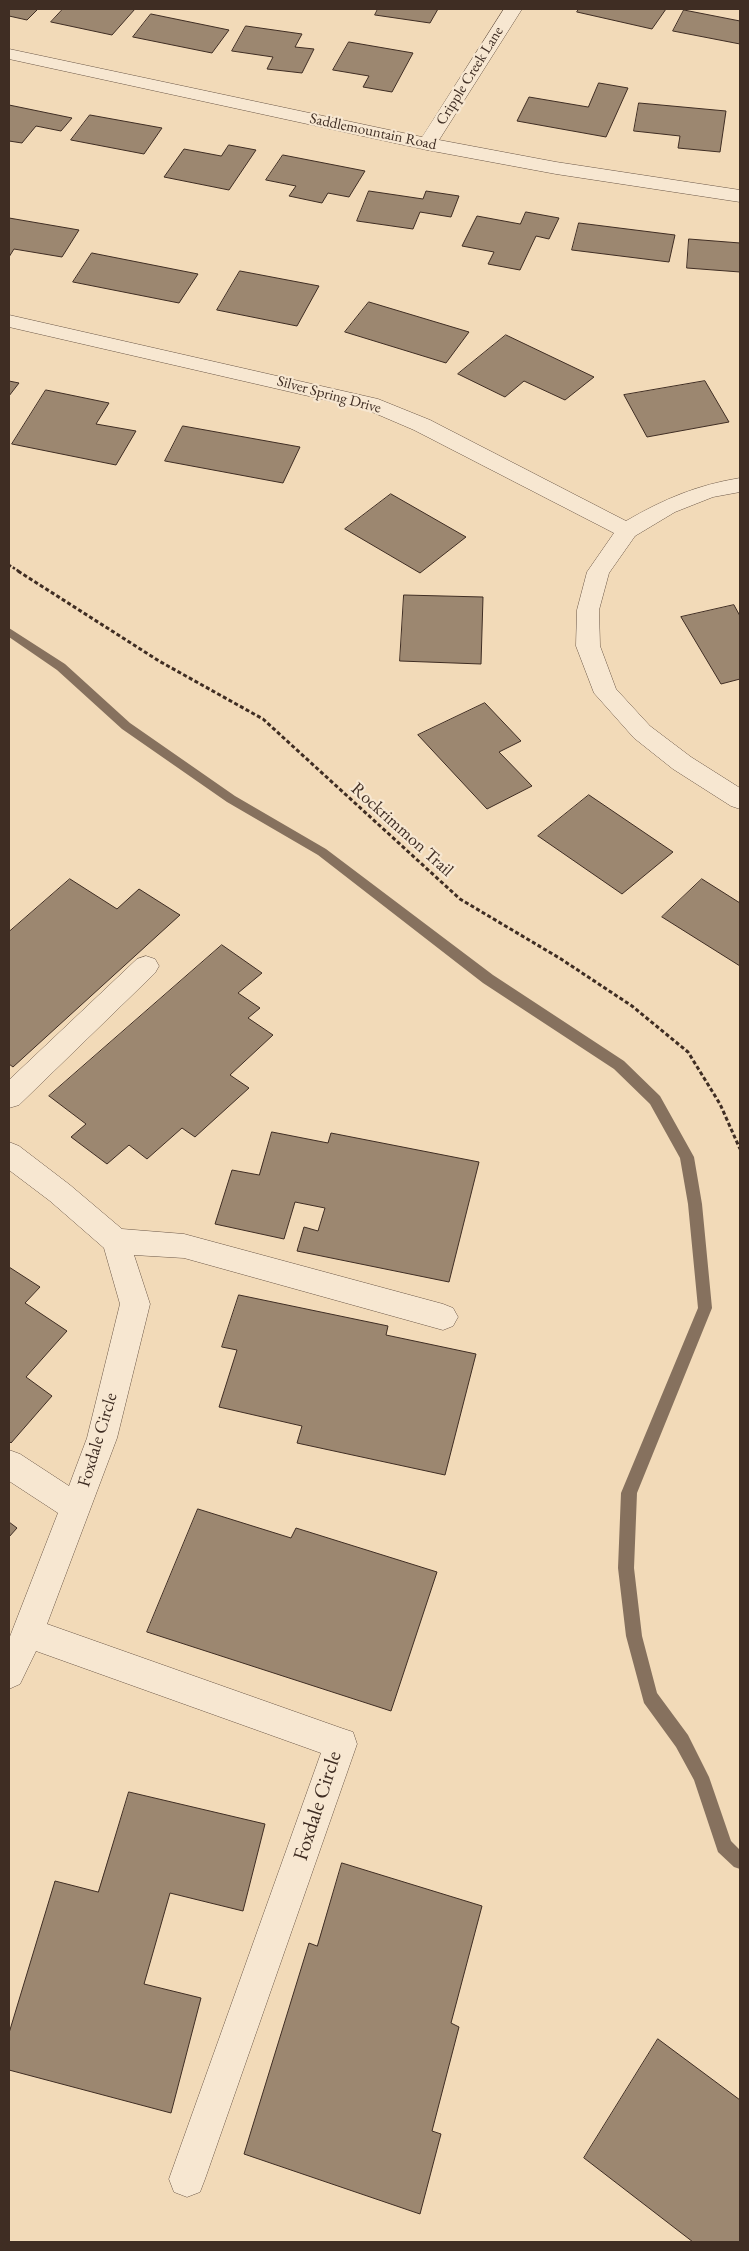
<!DOCTYPE html>
<html>
<head>
<meta charset="utf-8">
<style>
  body { margin:0 }
  #map { position:relative; width:749px; height:2251px; overflow:hidden; background:#f2dab8; font-family:"EB Garamond",serif }
  canvas { display:block }
  .frame { position:absolute; inset:0; border:10px solid #3f2d23; pointer-events:none }
</style>
</head>
<body>
<div id="map">
<canvas width="749" height="2251"></canvas>
<div class="frame"></div>
</div>
<script>
const context = document.querySelector('canvas').getContext('2d');
context.lineJoin = 'round';
function fillPath(path, color) { context.fillStyle = color; context.fill(path, 'evenodd'); }
function trace(path, color, width, dash) { context.strokeStyle = color; context.lineWidth = width; context.lineCap = dash ? 'butt' : 'round'; context.setLineDash(dash || []); context.stroke(path); }
function drawText(font, color, halo, rows, align = 'center') {
  context.font = font + ' "EB Garamond",serif'; context.lineWidth = 4.5; context.setLineDash([]); context.textBaseline = 'middle'; context.strokeStyle = halo; context.fillStyle = color; for (const [text, x, y, turn = 0] of rows) {
    context.save(); context.translate(x, y); context.rotate((+turn || 0) * Math.PI / 180); context.textAlign = isNaN(turn) ? turn : align; if (halo) context.strokeText(text, 0, 0); context.fillText(text, 0, 0); context.restore();
  }
}
fillPath(new Path2D(`
  M9 628 65 664 130 723 235 796 326 849 493 975 624 1061 660 1096 694 1157 702 1204 712 1308 637 1493 634 1568 642 1636 657 1693 688 1735 709 1777 731 1841 740 1850V1869L734 1867 718 1852 694 1780 676 1747 644 1703 626 1636 618 1568 621 1493 698 1308 688 1204 680 1158 650 1104 614 1069 483 983 318 855 227 802 122 729 57 670 9 637Z`), '#86715e');
const building = new Path2D(`
  M9 9H38L27 20 9 16Z
  M63 9H135L112 35 51 22Z
  M378 9H438L430 23 375 15Z
  M579 9H666L652 29 577 12Z
  M684 10 740 21V44L673 31Z
  M151 14 229 30 212 53 133 37Z
  M246 26 302 34 295 47 314 49 302 73 267 69 273 57 232 51Z
  M349 42 413 53 392 92 363 87 369 76 333 70Z
  M599 83 628 88 606 137 517 121 529 97 588 107Z
  M639 103 726 111 720 152 678 148 680 136 634 131Z
  M9 105 72 118 61 131 36 126 22 143 9 141Z
  M90 115 162 128 144 154 71 140Z
  M229 145 256 150 229 190 164 177 184 149 221 156Z
  M283 155 365 171 349 197 328 193 322 203 289 196 296 186 266 180Z
  M369 191 423 199 426 191 459 196 451 217 420 212 413 229 357 221Z
  M526 212 559 218 549 239 536 236 520 270 488 264 494 252 462 246 477 216 520 224Z
  M9 218 79 230 62 257 14 249 9 257Z
  M579 223 675 235 669 262 572 250Z
  M689 239 740 243V272L687 268Z
  M92 253 198 274 179 303 73 282Z
  M240 271 319 286 297 326 217 310Z
  M369 302 469 332 446 363 345 332Z
  M506 335 594 377 565 400 524 381 505 397 458 374Z
  M9 381 19 383 9 396Z
  M705 381 729 422 647 437 624 395Z
  M46 390 109 403 96 424 136 431 116 465 12 444Z
  M183 426 300 447 283 483 165 461Z
  M391 494 466 537 420 573 345 529Z
  M404 595 483 597 481 664 400 661Z
  M734 605 740 616V679L721 684 681 617Z
  M485 703 521 741 499 752 532 786 487 809 418 735Z
  M589 795 673 852 622 894 538 836Z
  M70 879 117 909 139 889 180 915 13 1067 9 1064V932Z
  M702 879 740 903V966L662 917Z
  M222 945 262 973 238 993 260 1008 248 1018 273 1035 230 1075 249 1088 195 1137 182 1128 147 1159 129 1145 107 1164 71 1137 86 1124 49 1096Z
  M272 1132 328 1143 331 1133 479 1162 449 1282 297 1251 304 1227 318 1231 325 1208 295 1202 284 1239 215 1224 232 1170 259 1175Z
  M9 1267 40 1287 25 1303 67 1331 26 1377 52 1396 11 1443 9 1441Z
  M239 1295 388 1326 386 1335 476 1354 445 1475 297 1443 302 1426 219 1407 237 1350 222 1347Z
  M198 1509 291 1538 296 1528 437 1572 391 1711 147 1632Z
  M9 1522 17 1528 9 1537Z
  M129 1792 265 1824 243 1911 170 1893 144 1984 201 1998 171 2113 9 2070V2033L55 1881 98 1892Z
  M342 1863 482 1906 451 2023 459 2027 432 2131 441 2134 420 2214 244 2154 309 1943 317 1946Z
  M658 2039 740 2100V2242H693L584 2158Z`);
fillPath(building, '#9c8770');
trace(building, '#3f2d23', 1);
const street = new Path2D(`
  M504 9H522L439 140 556 162 740 190V202L556 174 427 150 9 59V49L422 137Z
  M9 315 378 399 430 420 626 521C664 499 697 485 740 478V492L713 497 675 512 635 536 609 573 599 610 600 646 616 689 650 726 691 757 740 788V809L731 806 673 769 634 738 594 693 576 646 577 610 587 572 614 533 414 430 365 409 9 327Z
  M146 956 155 959 159 966 155 973 19 1105 9 1108V1080L137 959Z
  M9 1142 19 1146 70 1185 122 1229 184 1234 443 1304 453 1308 458 1317 453 1326 443 1330 184 1258 134 1255 150 1304 117 1438 47 1624 341 1728 353 1732 357 1744 205 2179 200 2192 187 2197 174 2192 169 2179 321 1753 36 1651 20 1684 9 1689V1639L58 1513 9 1481V1450L20 1454 69 1486 87 1438 120 1304 104 1248 50 1201 9 1170Z`);
trace(street, '#6c5848', 1);
trace(new Path2D(`
  M9 565 20 572`), '#3f2d23', 2.5, [2.5, 2]);
trace(new Path2D(`
  M18 571 159 661 263 719 460 899 561 959 632 1006 688 1052 720 1104 740 1149`), '#3f2d23', 3, [4, 2.5]);
fillPath(street, '#f7e7d1');
drawText('15px', '#3f2d23', '#f7e7d1', [
  ["Cripple Creek Lane",470,76,-58],
  ["Saddlemountain Road",373,132,12],
  ["Silver Spring Drive",329,395,15]
]);
drawText('18px', '#3f2d23', '#f7e7d1', [
  ["Rockrimmon Trail",402,830,42],
  ["Foxdale Circle",98,1440,-73]
]);
drawText('21px', '#3f2d23', '#f7e7d1', [
  ["Foxdale Circle",318,1806,-72]
]);
</script>
</body>
</html>
